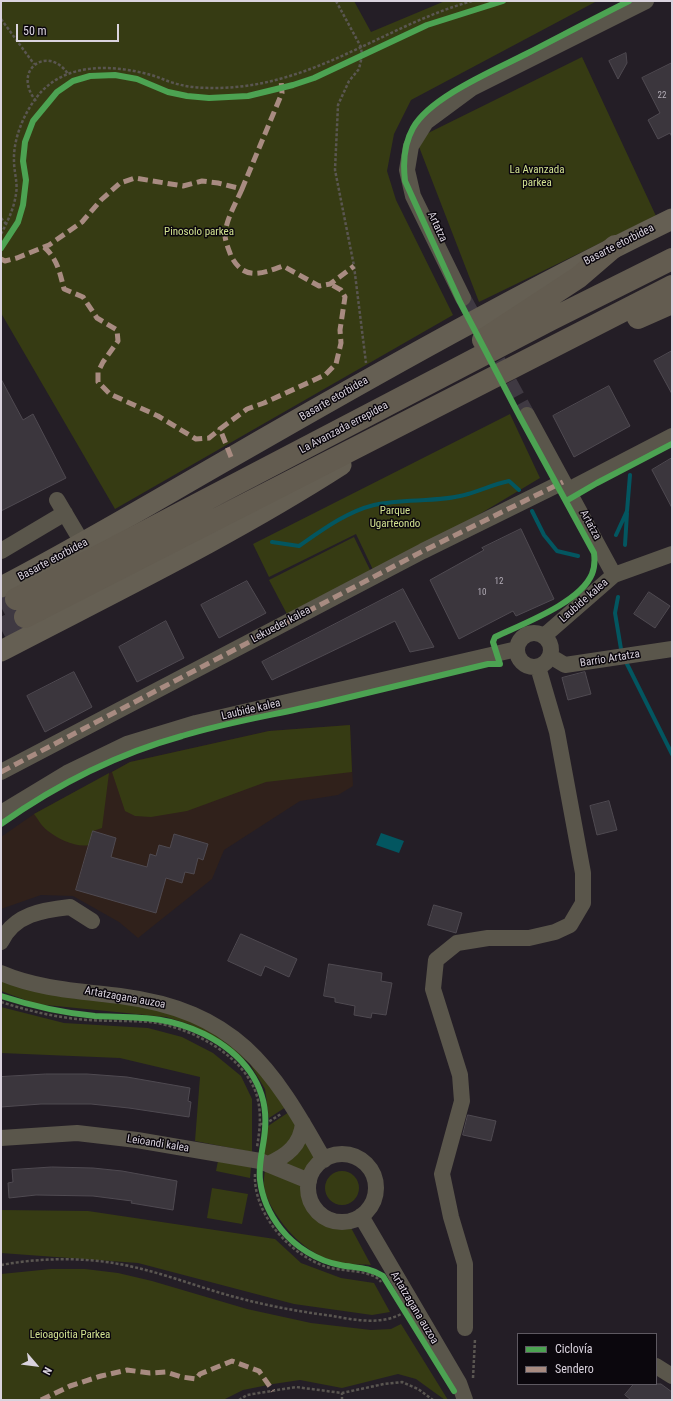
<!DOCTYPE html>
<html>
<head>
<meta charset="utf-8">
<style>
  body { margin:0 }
  #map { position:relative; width:673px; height:1401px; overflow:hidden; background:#241e26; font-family:"Roboto Condensed",sans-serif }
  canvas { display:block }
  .frame { position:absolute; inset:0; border:2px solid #dad3de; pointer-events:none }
  .legend { position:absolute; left:517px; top:1333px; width:140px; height:52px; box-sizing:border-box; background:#0b070d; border:1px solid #5e5961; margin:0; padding:5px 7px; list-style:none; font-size:12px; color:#dad3de }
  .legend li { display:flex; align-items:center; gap:8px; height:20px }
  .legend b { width:20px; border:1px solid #5e5961 }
  .north { position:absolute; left:16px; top:1345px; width:40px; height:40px; -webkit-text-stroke:3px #0b070d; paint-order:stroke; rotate:118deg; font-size:11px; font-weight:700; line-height:16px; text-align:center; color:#dad3de }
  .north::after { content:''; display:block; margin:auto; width:14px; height:18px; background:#dad3de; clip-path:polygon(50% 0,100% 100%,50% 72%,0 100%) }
  .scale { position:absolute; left:16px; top:24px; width:103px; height:18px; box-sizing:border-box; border:2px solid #dad3de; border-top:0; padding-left:5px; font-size:12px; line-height:14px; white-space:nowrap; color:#dad3de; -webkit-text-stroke:3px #0b070d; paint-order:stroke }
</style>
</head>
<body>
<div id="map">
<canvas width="673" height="1401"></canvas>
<div class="frame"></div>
<ul class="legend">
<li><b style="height:5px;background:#4ca352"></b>Ciclovía</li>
<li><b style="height:5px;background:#a88b81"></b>Sendero</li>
</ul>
<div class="north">N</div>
<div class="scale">50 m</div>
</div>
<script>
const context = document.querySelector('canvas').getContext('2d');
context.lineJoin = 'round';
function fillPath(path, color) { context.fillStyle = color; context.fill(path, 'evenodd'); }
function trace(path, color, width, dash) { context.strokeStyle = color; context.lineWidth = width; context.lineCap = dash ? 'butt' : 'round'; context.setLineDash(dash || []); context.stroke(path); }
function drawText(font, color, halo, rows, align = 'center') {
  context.font = font + ' "Roboto Condensed",sans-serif'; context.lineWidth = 3; context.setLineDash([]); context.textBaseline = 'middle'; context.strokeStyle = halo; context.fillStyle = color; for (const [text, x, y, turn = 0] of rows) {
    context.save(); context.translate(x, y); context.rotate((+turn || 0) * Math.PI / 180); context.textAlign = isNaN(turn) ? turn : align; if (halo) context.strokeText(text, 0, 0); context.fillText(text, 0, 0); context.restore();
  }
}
fillPath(new Path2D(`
  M350 725 353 786 338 795 300 801 224 850 212 879 138 938 119 922 73 896 41 895 1 909V837L34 814 130 762 269 731Z`), '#30211b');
fillPath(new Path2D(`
  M1 1H354L371 32 445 1H597L411 100 394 134 387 171 396 200 453 315 115 509 1 313Z
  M582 57 656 216 479 302 416 139Z
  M510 414 540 478 376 576 356 534 269 577 253 544Z
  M354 537 371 572 288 616 269 580Z
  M350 725 352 772 266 782 187 811 151 817 135 816 125 811 112 772 130 762 269 731Z
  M109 773 102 828 93 831 89 845C77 848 58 839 48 831 42 827 38 819 34 814Z
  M1 977 144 1003 223 1033 289 1105 269 1118 265 1089 250 1064 224 1042 189 1024 166 1017 36 1004 1 991Z
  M1 1007 64 1023 148 1028 182 1037 213 1053 241 1076 252 1099V1152L195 1141 200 1077 120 1058 1 1053Z
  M292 1110 300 1124 293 1145 263 1159 268 1126Z
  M305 1133 321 1158 313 1166 308 1176 276 1164Z
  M218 1161 251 1167 250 1178 216 1171Z
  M266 1167 306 1183C307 1213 319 1223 349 1224L371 1265C363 1264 355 1265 347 1264 315 1260 290 1237 274 1211 265 1196 261 1185 266 1167Z
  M325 1188a17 17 0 1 1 34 0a17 17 0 1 1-34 0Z
  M212 1188 248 1194 242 1224 207 1218Z
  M1 1210 88 1211 275 1239 301 1263 341 1278 374 1283 390 1312 372 1315 294 1304 138 1263 1 1253Z
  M51 1269H85L118 1273 152 1281 247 1309 311 1323 371 1330 391 1329 401 1324 448 1400H445L416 1379 398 1374 342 1388 300 1380 273 1384 243 1390 223 1400H1V1274Z`), '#363b13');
fillPath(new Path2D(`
  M381 833 404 841 399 853 376 845Z`), '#035660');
trace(new Path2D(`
  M532 511 544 535 557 551 578 556
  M616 535 627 511 630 475
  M272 542 299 546C322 530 346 512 374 505 404 498 438 503 468 494 482 490 494 484 509 481L519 490
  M625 545 627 513
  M618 597 615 613 621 649
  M627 664 672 754`), '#035660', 4);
const building = new Path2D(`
  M626 53 627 63 618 79 609 61Z
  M672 63V137L670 133 658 139 648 120 660 113 642 78Z
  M672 351V394L654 361Z
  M1 379 23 420 33 414 66 478 1 511Z
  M609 386 630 426 574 457 553 416Z
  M672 458V508L652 470Z
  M521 529 554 599 516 616 513 611 459 639 430 580 484 550 482 548Z
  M247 581 266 613 219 638 201 605Z
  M403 589 434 647 410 652 395 621 272 680 262 662Z
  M649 592 670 606 655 628 634 614Z
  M166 621 184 658 137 682 119 647Z
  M74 672 92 707 45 732 27 696Z
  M585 672 591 694 568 700 562 678Z
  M609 801 617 830 597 835 590 806Z
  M93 831 116 838 111 857 147 867 150 854 156 856 159 845 170 848 174 834 208 844 203 860 198 858 194 874 185 872 182 883 166 878 156 913 76 890Z
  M434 905 462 913 456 933 428 925Z
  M241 934 297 959 289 977 265 966 261 976 228 961Z
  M329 964 382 973 381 981 392 983 386 1015 372 1013 371 1018 354 1015 355 1006 335 1002V998L324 996Z
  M46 1074H87L127 1077 190 1088 188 1101 191 1102 189 1117 129 1108 91 1104H41L1 1107V1077Z
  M468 1115 496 1121 491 1141 463 1135Z
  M52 1167 93 1168 122 1171 177 1181 173 1210 131 1203 132 1201 93 1196 36 1195 9 1198 8 1183 13 1182 12 1170Z
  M634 1384H661L672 1392V1400H631L625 1395Z`);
fillPath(building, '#3b363d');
trace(building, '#4f4a51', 1);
trace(new Path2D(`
  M463 298 527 415`), '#3f3942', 16, [16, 8]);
trace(new Path2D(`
  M1 607 16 599
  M1 629 25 617`), '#3f3942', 22, [22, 11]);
trace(new Path2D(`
  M336 1 361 47 362 56 359 69 349 81 338 105 335 170 354 266 366 363
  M1 19 34 64
  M36 101C11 70 48 44 68 74
  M1 218 6 224
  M1 234C8 221 14 208 16 194 18 183 14 172 14 161 13 137 26 108 42 91 70 62 115 65 151 75 159 77 166 81 174 83 189 88 204 88 219 88 314 86 384 26 472 1
  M1 1002C23 1009 45 1015 69 1018 96 1022 123 1020 150 1022 190 1027 242 1054 256 1093 262 1111 260 1129 257 1147
  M260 1124H265L281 1114
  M255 1174C253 1214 290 1255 327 1267 342 1272 372 1269 381 1282
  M1 1265C39 1258 81 1257 119 1264 152 1270 182 1281 214 1291 253 1303 293 1311 333 1316 354 1320 381 1325 401 1314
  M473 1378 475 1339
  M239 1400 247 1395 296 1387 342 1393 384 1384 402 1382 418 1389 433 1400
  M342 1400V1393`), '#5a5651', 2.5, [3, 2]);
trace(new Path2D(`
  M463 298 413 196 407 170 411 146 426 122 472 88 646 1
  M527 415 614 575
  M568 490 672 436
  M57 500 83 544
  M1 551 65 513
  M517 650a17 17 0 1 1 34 0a17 17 0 1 1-34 0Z
  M544 636 614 575 672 554
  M550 656 565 665 672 649
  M1 772 423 551 563 482
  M1 813 67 773 127 744 196 723 517 649
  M1 942C14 914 43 910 70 907L92 921
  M1 973C38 989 80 991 120 996 235 1011 271 1065 324 1160
  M1 1138 77 1133 137 1140 260 1161 309 1181
  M308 1188a34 34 0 1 1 68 0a34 34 0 1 1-68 0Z
  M268 1164C287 1156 301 1145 303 1123
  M361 1216 459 1383 465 1400
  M465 1328V1264L451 1217 442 1174 462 1101 460 1075 433 989 436 960 457 943 488 938H529L555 932 570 925 583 903V873L557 732 538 667
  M656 1366 672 1376`), '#5a564b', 16);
trace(new Path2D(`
  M1 587C80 546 155 501 232 457 376 374 522 292 672 219
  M1 651C116 591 232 535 341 465`), '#655f53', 21);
trace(new Path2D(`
  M638 318 672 303
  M483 340 579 277 615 246
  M16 599 550 320 672 259
  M25 617 672 286`), '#635c50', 22);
trace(new Path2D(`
  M242 189C236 203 226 219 225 235 225 241 229 250 231 256 244 281 261 274 283 266L319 286 330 284 354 266
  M44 247C57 258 60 273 64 289L83 297 97 318 117 330 118 341 103 362 98 372V382L110 394 158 416 196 439 209 438 220 429
  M1 259 5 261 17 258 49 245 82 222 101 200 120 183 135 178 183 186 202 181 218 183 242 189 282 93 281 79
  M231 457 220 429 247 409 264 403 325 375 336 364 341 343 340 330 345 297 341 290 330 284
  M1 772 423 551 563 482
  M41 1400 70 1386 101 1376 127 1370 150 1373 166 1372 182 1377 196 1379 200 1374 232 1361 259 1371 273 1391`), '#a88b81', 5, [10, 5]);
trace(new Path2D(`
  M1 248 18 222 23 205 26 180 23 161 25 142 33 121 57 92 73 81 90 76 115 75 137 79 168 92 187 96 209 98 248 96 293 85 314 78 427 25 503 1
  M566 501 597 483 672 444
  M1 824C56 785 117 754 182 736 227 722 274 715 321 704 377 691 432 677 488 664H500L493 642 495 637C522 624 580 603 592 574 595 567 595 561 594 553L520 417 460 302 405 181C403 164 404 144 413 128 430 97 495 70 526 54 561 36 595 18 629 1
  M1 996C32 1006 63 1013 95 1016 138 1018 164 1015 204 1034 242 1053 269 1085 265 1129 264 1146 258 1163 260 1180 262 1198 270 1215 281 1229 295 1247 318 1261 340 1265 355 1268 369 1267 383 1276L454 1391`), '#4ca352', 6);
drawText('9px', '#b2acb6', null, [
  ["22",662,96],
  ["12",499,582],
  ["10",482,593]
]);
drawText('11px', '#d1e190', '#0b070d', [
  ["La Avanzada",537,170],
  ["parkea",537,183],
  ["Pinosolo parkea",199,232],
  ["Parque",395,511],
  ["Ugarteondo",395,524],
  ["Leioagoitia Parkea",70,1335]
]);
drawText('11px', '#dad3de', '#0b070d', [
  ["Artatza",437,227,65],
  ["Basarte etorbidea",619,245,-27],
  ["Basarte etorbidea",334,399,-30],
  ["La Avanzada errepidea",344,428,-28],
  ["Artatza",590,525,61],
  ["Basarte etorbidea",53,560,-28],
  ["Laubide kalea",584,601,-41],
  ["Lekueder kalea",281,625,-28],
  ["Barrio Artatza",610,659,-9],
  ["Laubide kalea",251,710,-13],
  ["Artatzagana auzoa",125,998,10],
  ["Leioandi kalea",158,1144,9],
  ["Artatzagana auzoa",414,1308,59]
]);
</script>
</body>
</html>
